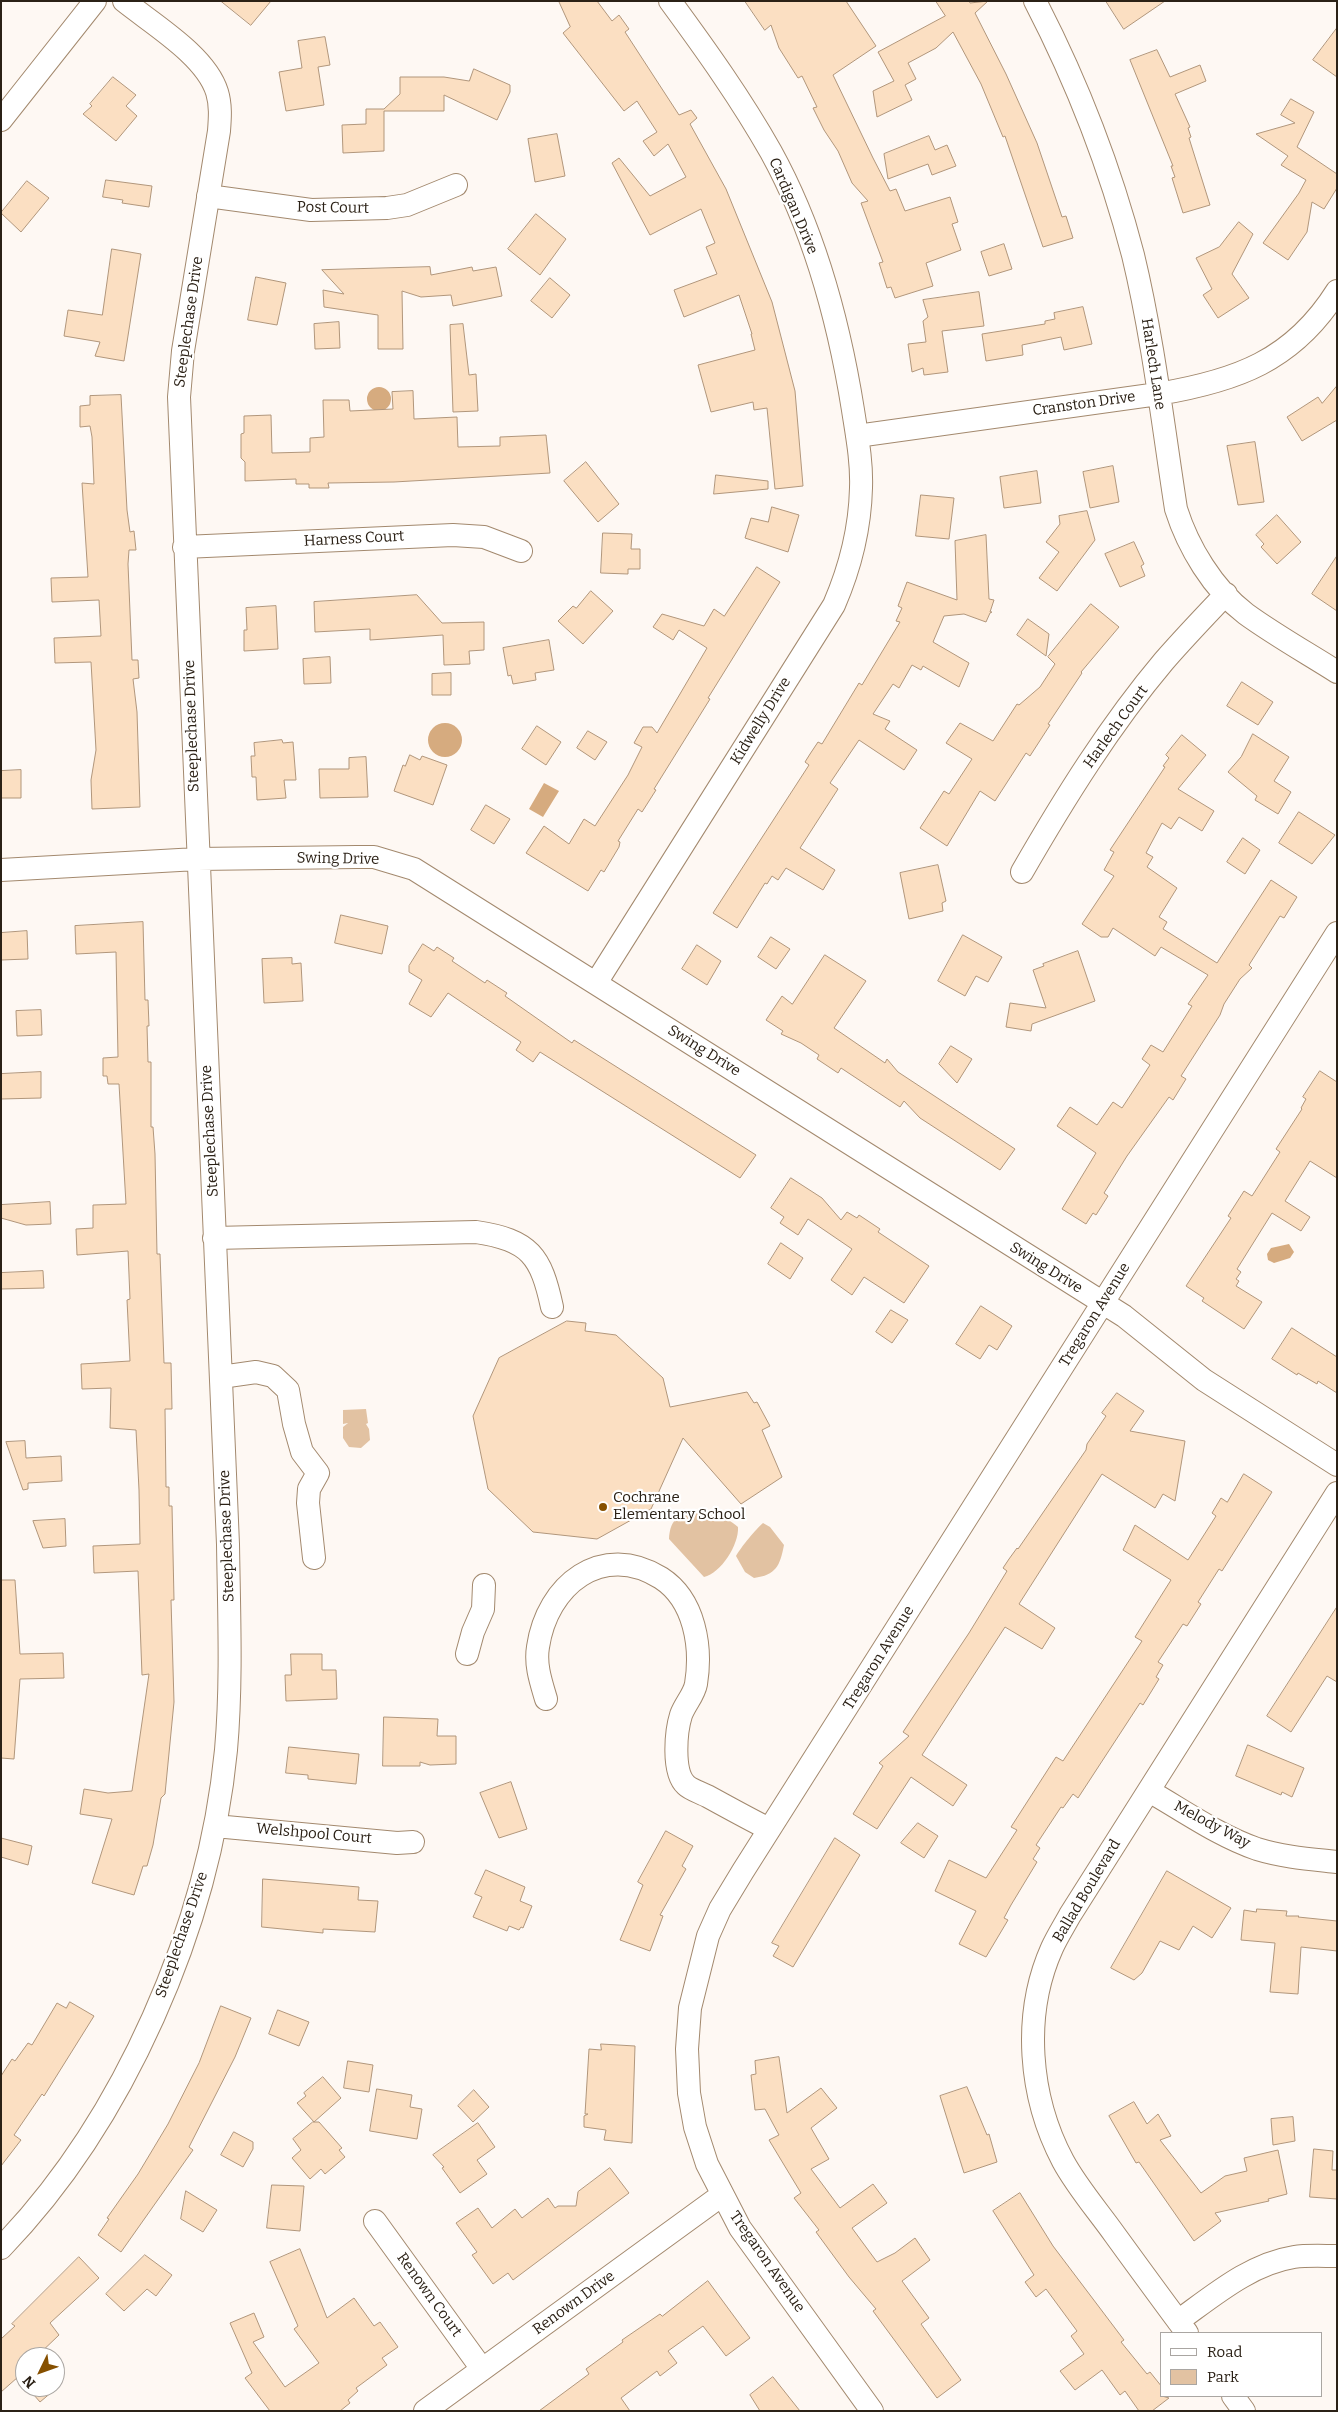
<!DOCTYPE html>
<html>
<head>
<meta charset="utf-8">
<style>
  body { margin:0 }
  #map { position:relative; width:1338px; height:2412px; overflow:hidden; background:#fef8f3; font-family:Bitter,serif }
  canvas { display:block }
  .frame { position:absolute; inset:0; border:2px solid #2b2116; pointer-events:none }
  .legend { position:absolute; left:1160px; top:2332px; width:162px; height:65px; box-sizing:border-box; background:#fff; border:1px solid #aaa6a2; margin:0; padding:6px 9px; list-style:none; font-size:15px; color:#2b2116 }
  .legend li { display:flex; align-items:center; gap:10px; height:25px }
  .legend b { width:25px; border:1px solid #aaa6a2 }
  .north { position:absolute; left:15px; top:2347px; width:50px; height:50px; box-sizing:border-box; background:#fff; border:1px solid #aaa6a2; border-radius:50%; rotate:228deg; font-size:14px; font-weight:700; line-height:20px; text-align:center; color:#2b2116 }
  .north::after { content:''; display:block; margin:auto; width:18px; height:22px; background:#865000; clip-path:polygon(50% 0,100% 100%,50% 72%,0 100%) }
</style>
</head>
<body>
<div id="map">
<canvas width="1338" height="2412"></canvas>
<div class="frame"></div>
<ul class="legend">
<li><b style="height:6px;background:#fff"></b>Road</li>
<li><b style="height:14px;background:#e2c2a2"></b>Park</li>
</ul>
<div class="north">N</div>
</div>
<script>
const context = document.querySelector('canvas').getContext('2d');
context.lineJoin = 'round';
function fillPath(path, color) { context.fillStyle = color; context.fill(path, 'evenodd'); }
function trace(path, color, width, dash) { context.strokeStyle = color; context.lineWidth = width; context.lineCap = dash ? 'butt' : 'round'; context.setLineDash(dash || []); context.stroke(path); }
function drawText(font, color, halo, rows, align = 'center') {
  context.font = font + ' Bitter,serif'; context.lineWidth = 4.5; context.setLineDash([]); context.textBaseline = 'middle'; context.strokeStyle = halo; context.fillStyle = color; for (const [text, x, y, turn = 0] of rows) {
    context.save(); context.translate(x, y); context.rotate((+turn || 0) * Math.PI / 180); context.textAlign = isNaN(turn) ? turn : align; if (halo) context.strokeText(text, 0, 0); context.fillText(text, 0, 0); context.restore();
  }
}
fillPath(new Path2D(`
  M366 1409 368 1423 366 1424 369 1429 370 1440 361 1448 349 1447 343 1438V1427L348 1423 343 1424V1410Z
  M690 1513C708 1514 724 1514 738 1527 739 1545 721 1573 704 1577L669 1539C670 1523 675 1516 690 1513Z
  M763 1523 770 1527 784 1545C780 1566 776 1575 754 1578L745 1572 736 1556C741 1547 756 1529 763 1523Z`), '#e2c2a2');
fillPath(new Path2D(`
  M367 399a12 12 0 1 1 24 0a12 12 0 1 1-24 0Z
  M428 740a17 17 0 1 1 34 0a17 17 0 1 1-34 0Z
  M544 783 559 791 543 817 529 809Z
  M1289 1244 1294 1252 1290 1258 1274 1263 1268 1260 1267 1254 1271 1248Z`), '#d6ab7f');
const building = new Path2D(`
  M221 1H271L251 25Z
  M559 1H597L612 21 619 15 629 29 625 32 679 115 691 110 697 118 690 124 726 189 772 302 795 391 803 486 775 489 767 408 754 410 753 402 711 412 698 365 755 350 751 334H752L739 295 684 317 674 290 717 274 706 247 715 243 701 209 650 235 612 163 619 158 650 196 686 177 668 144 654 156 643 141 657 132 637 101 624 111 563 33 570 27Z
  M745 1H846L876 46 833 75 873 158 890 191 896 189 905 211 950 197 958 222 952 224 961 250 926 263 933 286 895 298 891 287 887 288 879 263 883 262 861 203 868 201 852 183 838 151 824 130 813 108 817 107 802 76 798 78 779 48 771 25 765 30Z
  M936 1H969L970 3 988 1 975 13 1006 74 1037 143 1062 217 1066 216 1073 238 1043 247 1005 136 1003 137 981 84 953 32 936 48 908 63 916 79 905 85 912 100 877 117 873 91 894 81 878 52 945 16Z
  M1106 1H1165L1124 29Z
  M1337 28V77L1313 60Z
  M325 37 330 65 318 67 324 105 286 111 279 72 302 68 298 41Z
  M1157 50 1170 77 1200 65 1206 81 1175 94 1190 127 1188 128 1191 137 1189 138 1210 205 1183 213 1172 178 1175 177 1171 166H1173L1130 60Z
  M474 69 510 85V92L497 120 444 95V111H384V151L343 153 342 125 366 124V109H384L400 94V77H444L469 81Z
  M113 77 136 95 126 106 137 116 116 141 83 114 92 106 90 104Z
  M1291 99 1314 112 1297 147 1337 174V188L1324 209 1312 202 1307 232 1288 260 1263 243 1299 193 1306 180 1281 165 1288 156 1256 134 1295 123 1281 115Z
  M557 134 565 176 535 182 528 139Z
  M929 136 935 150 947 145 956 166 932 175 928 164 888 179 884 154Z
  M106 180 152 186 149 207 122 203 123 200 103 197Z
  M27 181 49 198 21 232 1 213Z
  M536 214 566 239 540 275 508 249Z
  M1239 222 1253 234 1232 274 1249 298 1218 318 1203 295 1212 289 1196 258 1219 247Z
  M1004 244 1012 269 989 276 981 252Z
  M112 249 141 254 124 361 95 356 100 342 64 336 68 310 102 315Z
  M430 267 431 275 472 267 473 271 496 267 502 296 453 306 451 295 421 297 402 291 403 349H378V315L324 307 323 290 344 294 322 270Z
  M256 277 286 283 277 325 248 320Z
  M550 278 570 295 552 318 531 301Z
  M979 292 984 326 942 331 948 372 924 375 923 368 912 372 908 344 926 342 923 321 928 317 923 300Z
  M1083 307 1092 344 1064 350 1061 337 1022 345 1023 355 986 361 982 334 1045 324V321L1055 319 1054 313Z
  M339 322 340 348 315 349 314 324Z
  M463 324 469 375 476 374 478 411 453 412 450 325Z
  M1337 386V420L1302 441 1287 417 1318 397 1322 403Z
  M413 391 414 419 457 417 458 447 500 446V437L546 435 550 473 394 482 328 483 329 488H309V484H296V479L245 481V462L241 458V434L244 433V416L271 415 272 453 310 452V438L324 437 323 400H349L350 411 393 409 392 392Z
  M121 395 127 510 130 532 134 531 136 550H129L128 564 132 660H138L139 678 133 679 137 712 140 807 92 809 91 780 96 750 91 662 55 663 54 638 101 636 99 600 52 602 51 578 88 577 82 483 94 484 92 437 90 426 80 427V406L90 405V396Z
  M1255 442 1264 502 1238 505 1227 446Z
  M586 462 619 504 598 522 564 481Z
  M1113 466 1119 502 1090 508 1083 472Z
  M1037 471 1041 503 1004 508 1000 477Z
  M716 475 768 481V489L714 494Z
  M921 495 954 498 949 539 916 536Z
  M772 507 799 515 788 552 745 538 751 518 768 522Z
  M1087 511 1095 540 1057 591 1039 578 1059 552 1046 542 1060 524 1059 516Z
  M1277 515 1301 542 1277 564 1261 547 1264 544 1256 535Z
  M603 533 632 534 631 549H640V569H628V574L601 573Z
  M986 535 989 599 994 600 990 612H992L990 613 986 622 964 614 944 616 933 642 969 663 959 687 923 666 921 670 912 665 899 688 893 684 873 714 890 721 885 729 917 750 904 770 859 740 830 783 838 789 800 848 835 870 823 890 786 868 778 880 772 876 767 884 765 883 737 928 713 913 809 765 805 762 810 754 818 742 822 744 859 683 862 685 900 622 896 621 902 608 898 606 907 582 957 600 955 541Z
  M1134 542 1144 564 1141 566 1145 576 1120 587 1105 554Z
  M1337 556V611L1312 594Z
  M757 567 780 582 708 698 710 699 654 789 656 790 642 812 638 809 618 841 620 842 619 847 604 872 601 870 588 891 526 853 544 826 569 844 584 819 595 826 628 775 642 747 634 743 643 727H652L657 733 707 648 679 630 673 640 653 627 662 614 704 626 714 609 724 616Z
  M591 591 613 611 583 644 558 621 573 606 576 608Z
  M417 595 442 623 484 622V650L469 651 470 664 444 665 443 635 370 640V629L315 632 314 602Z
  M1091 604 1119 627 1081 672 1082 673 1048 724 1050 725 1030 756 1026 753 995 801 980 791 947 846 920 828 944 791 949 794 972 759 946 743 960 723 993 741 1017 704 1019 705 1040 687 1055 664 1048 657Z
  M276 606 278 649 244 651V630H247L246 608Z
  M1028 619 1049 634 1046 656 1017 635Z
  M549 640 554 670 535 673 536 680 513 684 511 675 508 676 503 648Z
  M330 657 331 683 304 684 303 659Z
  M451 673V695H432V674Z
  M1242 682 1273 702 1258 725 1227 706Z
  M537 726 561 742 546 765 522 749Z
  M588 731 607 742 595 760 577 748Z
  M1253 734 1289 757 1274 781 1291 792 1278 814 1255 800 1257 796 1228 772 1241 757Z
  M1182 735 1206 755 1178 789 1214 811 1202 831 1179 817 1171 829 1162 823 1146 853 1153 857 1147 867 1177 888 1159 917 1167 922 1163 929 1217 963 1271 880 1297 897 1284 918 1280 916 1249 965 1252 968 1240 979 1224 1004 1220 1015 1181 1076 1186 1079 1173 1100 1169 1097 1127 1156 1104 1193 1108 1196 1096 1215 1093 1213 1086 1224 1062 1209 1096 1153 1057 1126 1070 1107 1097 1125 1113 1102 1122 1108 1150 1065 1142 1059 1151 1045 1163 1052 1192 1006 1188 1004 1208 975 1161 947 1155 956 1113 928 1108 937H1101L1082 924 1114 876 1104 870 1114 852 1110 850 1165 767 1163 766 1169 758 1166 755Z
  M282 740 283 743 293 742 296 780H284L286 798 257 800 256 777H252L251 756H255L254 743Z
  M410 755 420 760 422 756 447 765 433 805 394 791 403 765 405 766Z
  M366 757 368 797 320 798 319 769H349V758Z
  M21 770V798H1V771Z
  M486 805 510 819 494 844 471 830Z
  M1299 812 1335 835 1312 864 1279 843Z
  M1243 838 1260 850 1245 874 1227 862Z
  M938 865 946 901 942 903 943 911 909 919 900 873Z
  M341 915 388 926 382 954 335 943Z
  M143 922 145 1000H148L149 1026H147L148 1062H151V1127H153L155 1154 157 1254H160L164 1363H171L172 1409H165L166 1487H169V1506H172L174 1600H171L174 1702 165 1794 161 1798 153 1845 147 1866H143L134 1895 92 1883 112 1819 80 1814 84 1789 108 1793 132 1791 149 1674 142 1675 138 1571 94 1573 93 1546 140 1544 139 1490 136 1430 110 1428 111 1388 82 1389 81 1364 130 1361 127 1300 130 1299 128 1251 77 1255 76 1229 93 1228V1205L126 1204 119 1084H108L107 1076H103V1058L118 1057 116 952 76 954 75 926Z
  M27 931 28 959 1 960V933Z
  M963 935 1002 957 988 982 976 976 965 996 938 981Z
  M771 937 790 949 776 969 758 957Z
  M423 944 434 951 437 947 454 958 452 961 485 983 487 980 507 993 505 996 572 1043 574 1040 756 1155 740 1178 540 1052 533 1062 516 1050 521 1042 448 993 431 1017 409 1004 422 980 409 972V966Z
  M697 945 721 961 707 985 682 969Z
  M1078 951 1095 1001 1032 1024 1031 1031 1006 1027 1010 1003 1046 1008 1033 970 1044 966 1043 964Z
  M825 955 866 981 834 1028 885 1063 887 1059 898 1072 1015 1149 1000 1170 920 1118 904 1101 900 1107 841 1068 838 1073 817 1059 819 1055 801 1043 781 1034 783 1031 766 1020 782 996 792 1004Z
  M292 958V964L301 963 303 1001 264 1003 262 959Z
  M41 1010 42 1035 17 1036 16 1011Z
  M951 1046 972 1059 957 1083 939 1064Z
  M1320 1071 1337 1082V1178L1310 1161 1285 1201 1310 1217 1301 1231 1272 1213 1237 1269 1241 1272 1236 1279 1239 1281 1236 1286 1262 1302 1244 1329 1202 1301 1204 1298 1186 1286 1231 1218 1228 1216 1244 1191 1252 1196 1280 1152 1276 1149 1302 1109 1301 1108 1306 1099 1303 1097Z
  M41 1072V1098L1 1099V1074Z
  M791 1178 822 1198 841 1220 847 1212 857 1218 859 1215 880 1229 878 1232 929 1266 904 1303 864 1277 852 1295 831 1280 852 1249 808 1219 798 1235 780 1223 784 1217 771 1208Z
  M50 1202 51 1224 26 1225 1 1218V1205Z
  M781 1243 803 1258 790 1279 768 1264Z
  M43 1271 44 1288 1 1289V1273Z
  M981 1306 1012 1326 997 1350 989 1345 980 1359 956 1344Z
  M891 1310 908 1320 892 1343 876 1332Z
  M567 1321 586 1323 585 1331 616 1335 663 1378 670 1407 747 1392 754 1403 757 1402 770 1426 762 1430 782 1477 741 1504 683 1438 651 1509 597 1539 533 1532 488 1489 473 1416 499 1358Z
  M1292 1328 1337 1357V1393L1318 1381 1317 1384 1298 1373 1297 1375 1272 1359Z
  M1117 1393 1144 1411 1130 1431 1185 1441 1175 1501 1163 1494 1155 1508 1102 1474 1019 1604 1055 1628 1042 1649 1005 1627 922 1755 967 1785 953 1806 911 1777 877 1829 853 1814 883 1766 879 1763 909 1736 903 1732 969 1633 1007 1571 1003 1568 1009 1559 1017 1548 1018 1549 1086 1450 1087 1444 1106 1416 1102 1413Z
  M25 1441 26 1458 61 1456 62 1481 28 1483V1489L23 1490 6 1442Z
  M1244 1474 1272 1492 1222 1571 1219 1569 1198 1602 1201 1604 1187 1626 1183 1624 1158 1662 1163 1665 1156 1677 1159 1679 1143 1705 1140 1703 1078 1798 1073 1794 1063 1808 1061 1807 1036 1845 1040 1848 1033 1859 1037 1862 1011 1905 1004 1918 1008 1920 986 1957 959 1944 976 1911 935 1891 949 1860 986 1878 1017 1830 1011 1827 1056 1757 1063 1761 1142 1641 1135 1637 1171 1580 1123 1550 1135 1525 1188 1560 1216 1516 1212 1513 1221 1498 1227 1502Z
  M65 1519 66 1546 43 1548 33 1521Z
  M1 1580H15L20 1654 63 1653 64 1678 20 1679 14 1759 1 1758Z
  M1337 1607V1682L1327 1676 1291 1732 1267 1716Z
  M291 1654H322V1670H336L337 1699 286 1701 285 1675H291Z
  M384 1717 438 1719 437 1736H456V1764L430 1765 420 1762V1766H383Z
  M1248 1745 1304 1768 1292 1797 1282 1792 1281 1795 1236 1776Z
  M289 1747 359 1754 356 1784 308 1779V1775L286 1773Z
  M511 1782 527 1829 499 1838 480 1793Z
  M918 1823 938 1836 924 1858 901 1843Z
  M666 1831 693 1846 682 1866 686 1869 660 1915 663 1916 650 1951 620 1940 643 1885 638 1882Z
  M1 1838 32 1846 28 1865 1 1857Z
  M835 1838 860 1855 793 1967 773 1956 779 1946 772 1943Z
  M486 1870 525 1887 520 1901 532 1906 523 1928 521 1927 519 1930 509 1926 507 1931 473 1917 482 1897 475 1894Z
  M1167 1871 1231 1908 1212 1938 1193 1926 1179 1950 1160 1941 1142 1973 1134 1980 1111 1968Z
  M263 1879 359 1887 358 1900 378 1901 375 1932 323 1929V1933L262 1927Z
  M1257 1909 1287 1911 1286 1916H1299L1298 1917 1337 1921V1951L1301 1947 1298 1994 1270 1992 1275 1943 1241 1940 1244 1910 1256 1912Z
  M70 2002 94 2016 44 2096 42 2094 14 2135 21 2140 1 2166V2076L12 2059 15 2061 28 2043 32 2045 57 2003 66 2008Z
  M221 2006 251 2018 235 2057 189 2147 193 2150 121 2252 98 2235 109 2219 107 2218 138 2174 168 2124 199 2063Z
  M278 2010 309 2022 299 2046 269 2034Z
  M601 2044 635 2046 632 2143 604 2140 606 2130 584 2127V2116L588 2114H585L589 2049 601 2050Z
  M779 2057 787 2113 821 2088 837 2108 811 2128 829 2159 811 2169 840 2208 873 2184 887 2203 852 2228 877 2262 895 2253 915 2238 930 2260 902 2281 929 2318 921 2324 961 2380 937 2398 873 2311 876 2309 849 2277 816 2232 819 2230 794 2198 801 2193 769 2140 779 2135 765 2109 755 2110 751 2075 756 2074 755 2061Z
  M348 2061 373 2065 369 2092 344 2088Z
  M323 2077 341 2098 314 2122 297 2103 306 2096 304 2093Z
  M967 2087 987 2135 989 2134 997 2162 964 2173 940 2096Z
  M377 2089 412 2095 410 2107 422 2109 417 2139 370 2131Z
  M474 2090 489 2107 473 2122 458 2106Z
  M1134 2102 1147 2124 1158 2114 1171 2136 1160 2140 1201 2193 1225 2176 1247 2171 1244 2158 1278 2150 1287 2194 1268 2199 1269 2201 1215 2213 1221 2221 1194 2241 1139 2162 1136 2163 1109 2116Z
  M1293 2117 1295 2141 1273 2145 1271 2119Z
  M313 2122H319L342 2148 339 2150 345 2157 325 2174 321 2169 310 2179 292 2158 301 2150 293 2139Z
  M478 2123 495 2147 477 2160 487 2174 460 2193 442 2168 444 2167 433 2155Z
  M234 2132 253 2142V2149L243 2167 221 2155Z
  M1314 2149 1333 2151 1332 2170H1337V2199L1310 2197Z
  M610 2168 629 2193 513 2280 508 2273 493 2284 472 2255 477 2252 456 2223 478 2208 492 2228 515 2209 522 2218 548 2198 555 2208 558 2206H576L578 2192Z
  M272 2185 304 2186 300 2231 267 2228Z
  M186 2191 217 2210 203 2232 181 2219Z
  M1020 2193 1053 2246 1124 2340 1121 2342 1147 2374 1150 2372 1162 2387V2396L1169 2398 1152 2411H1139L1125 2391 1120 2395 1102 2370 1075 2390 1060 2371 1084 2354 1071 2336 1077 2331 1046 2289 1036 2297 1025 2282 1034 2275 993 2211Z
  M300 2249 327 2318 354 2298 374 2326 380 2322 398 2347 382 2358 387 2365 356 2388 358 2391 348 2400 350 2403 340 2411H270L245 2378 252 2373 230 2323 254 2313 264 2337 253 2342 285 2387 319 2363 294 2329 298 2326 270 2262Z
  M145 2255 172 2275 156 2296 147 2289 124 2311 106 2294Z
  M79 2257 99 2278 50 2323 59 2335 36 2357H25V2385L18 2377 1 2392V2339L15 2326 12 2324Z
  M708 2281 750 2338 726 2356 703 2326 668 2351 677 2363 660 2376 657 2371 621 2398 630 2411H539L589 2374 586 2369 623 2342 622 2340 660 2314 662 2316Z
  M773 2377 800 2411H760L750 2395Z
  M55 2381 59 2386 40 2402 27 2387H55Z`);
fillPath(building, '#fbdfc2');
trace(building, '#b1967b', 1);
const minor = new Path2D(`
  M1035 1C1077 82 1110 167 1133 255 1153 338 1163 425 1176 509 1188 547 1213 589 1246 614 1275 635 1307 653 1337 672
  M1 120 95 1
  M208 196 311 210 387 208 407 205 456 185
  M857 436 1158 394C1236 381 1293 361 1337 291
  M184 547 453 535 484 537 521 551
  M1 870 197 859 357 857H374L414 869 1124 1316 1204 1380 1337 1465
  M1022 872C1064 799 1110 725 1164 661 1184 638 1205 616 1226 594
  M596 983 834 605C850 568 860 529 861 488 862 462 857 436 853 410 839 322 814 230 771 152 741 99 706 50 670 1
  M214 1238 476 1232C530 1240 541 1256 552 1307
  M221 1377 256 1372 273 1376 288 1390 294 1424 302 1452 318 1473 309 1489 308 1503 314 1558
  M467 1654 473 1632 483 1609 484 1585
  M546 1699C541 1682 535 1665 538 1647 547 1585 602 1541 661 1578 695 1600 702 1647 696 1684 694 1695 685 1704 681 1715 676 1731 672 1772 686 1785 691 1790 702 1793 709 1797 729 1808 749 1819 769 1829
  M1149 1791C1184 1811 1219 1836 1257 1849 1283 1857 1310 1859 1337 1862
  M215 1826 397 1843 413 1842
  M375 2221 482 2369
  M1 2248C124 2121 209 1926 226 1750 232 1682 229 1613 228 1544L179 397 183 351 219 131C220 118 221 105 217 92 206 56 154 25 124 1
  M1178 2321C1213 2296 1250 2264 1294 2257 1307 2255 1323 2256 1337 2256
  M1187 2333C1163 2301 1139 2268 1115 2235 1098 2211 1077 2187 1063 2161 1029 2097 1022 2015 1052 1948 1057 1937 1064 1926 1070 1915L1337 1493
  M1233 2396 1244 2411
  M425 2411 722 2195
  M872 2411 740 2228 707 2164 695 2127 689 2093 687 2049 690 2008 708 1936 720 1909 743 1871 1337 933`);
trace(minor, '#a3896e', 24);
trace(minor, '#fff', 22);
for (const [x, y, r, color] of [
  [603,1507,5,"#865000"]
]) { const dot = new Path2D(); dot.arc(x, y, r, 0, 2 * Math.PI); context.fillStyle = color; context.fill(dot); trace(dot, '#fff', 2); }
drawText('15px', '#2b2116', '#fff', [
  ["Cardigan Drive",793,206,67],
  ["Post Court",333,208,1],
  ["Steeplechase Drive",189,322,-82],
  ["Harlech Lane",1153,364,81],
  ["Cranston Drive",1084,404,-8],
  ["Harness Court",354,539,-3],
  ["Kidwelly Drive",761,721,-58],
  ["Steeplechase Drive",192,726,-92],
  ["Harlech Court",1116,727,-54],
  ["Swing Drive",338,859,1],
  ["Swing Drive",704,1051,32],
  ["Steeplechase Drive",210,1131,-93],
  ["Swing Drive",1046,1268,32],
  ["Tregaron Avenue",1095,1315,-58],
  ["Steeplechase Drive",227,1536,-92],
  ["Tregaron Avenue",879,1658,-58],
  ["Melody Way",1212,1825,28],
  ["Welshpool Court",314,1834,5],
  ["Ballad Boulevard",1087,1891,-59],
  ["Steeplechase Drive",182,1935,-71],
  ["Tregaron Avenue",767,2262,55],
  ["Renown Court",429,2295,54],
  ["Renown Drive",574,2303,-36]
]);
drawText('15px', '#2b2116', '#fff', [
  ["Cochrane",613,1498],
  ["Elementary School",613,1515]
], 'left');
</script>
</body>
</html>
